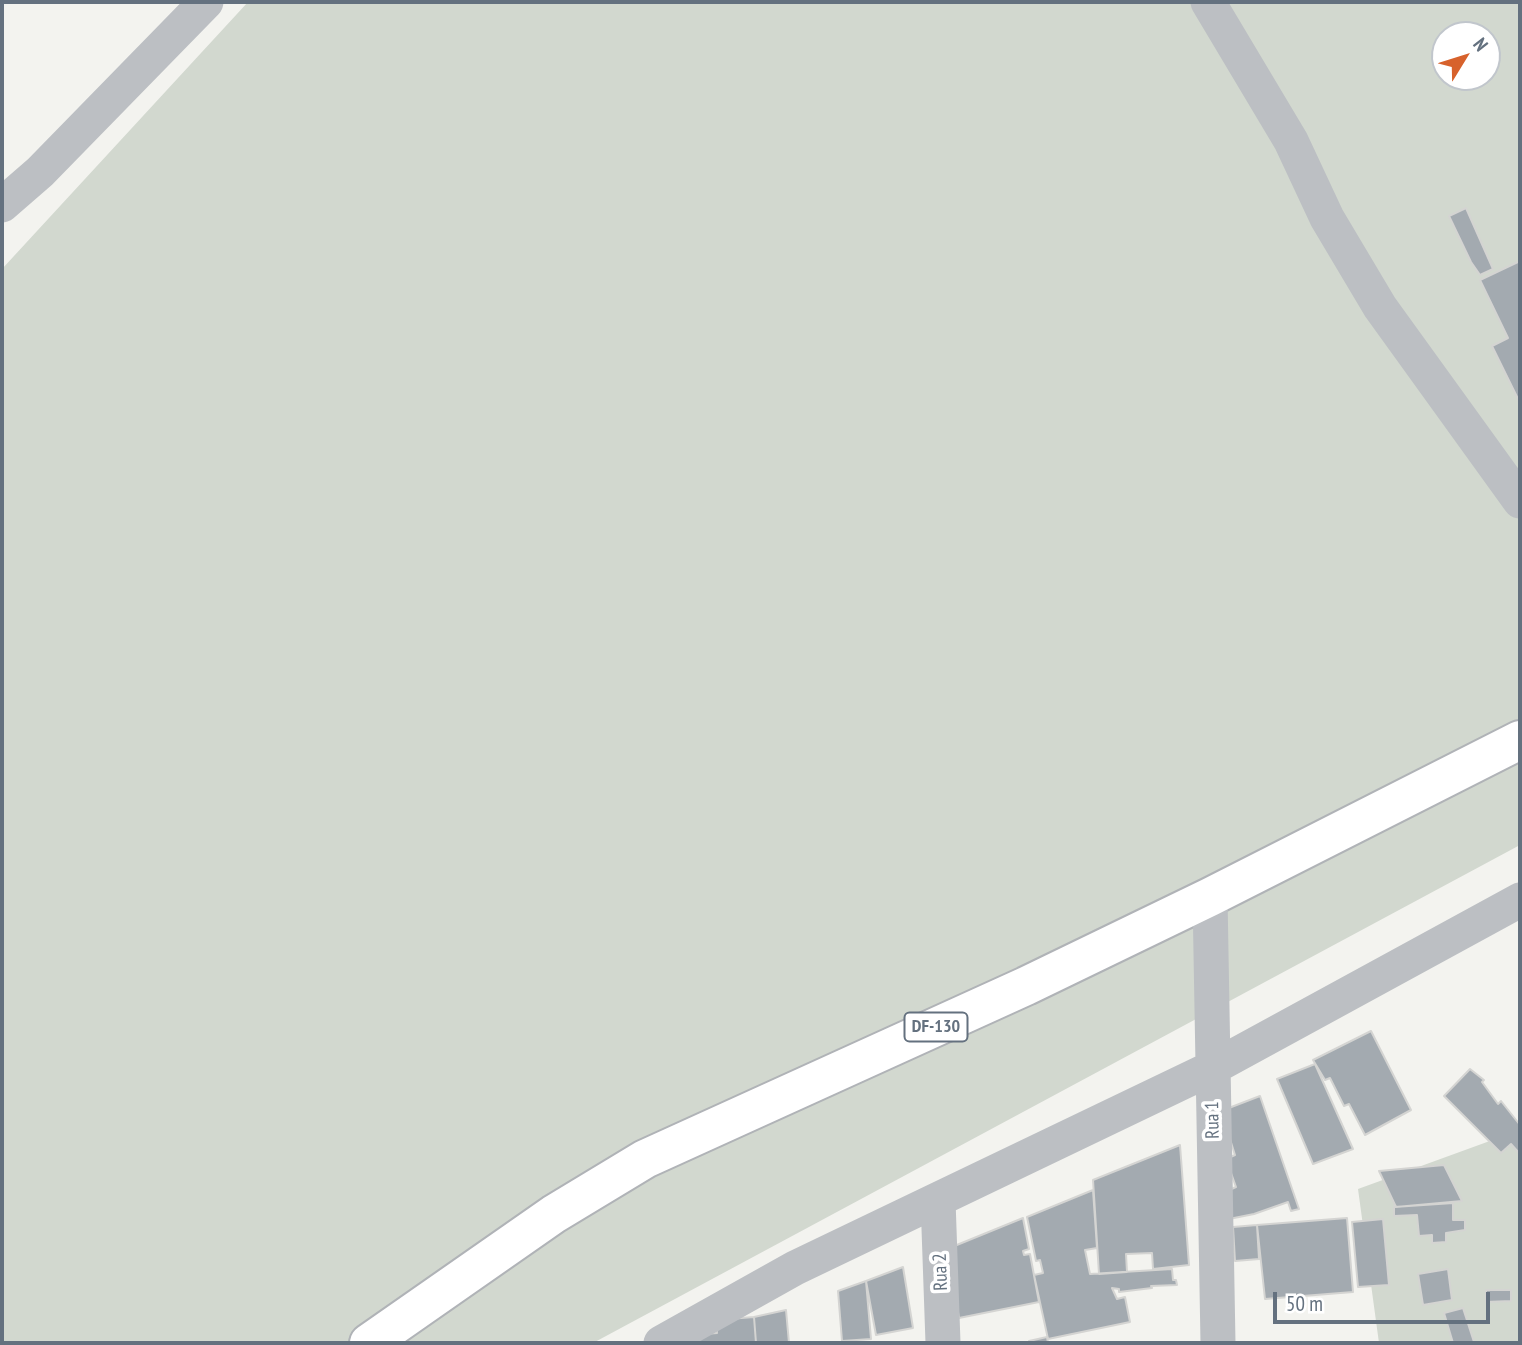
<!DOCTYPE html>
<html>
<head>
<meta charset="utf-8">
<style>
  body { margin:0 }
  #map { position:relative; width:1522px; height:1345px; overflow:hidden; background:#f3f3ef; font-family:"PT Sans Narrow",sans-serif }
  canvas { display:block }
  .frame { position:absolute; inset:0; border:4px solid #64717f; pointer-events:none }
  .north { position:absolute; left:1431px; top:21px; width:70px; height:70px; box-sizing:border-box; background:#fff; border:2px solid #c1c6cc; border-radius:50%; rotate:52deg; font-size:19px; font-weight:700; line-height:28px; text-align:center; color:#64717f }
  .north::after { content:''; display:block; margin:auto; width:24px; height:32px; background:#d7622c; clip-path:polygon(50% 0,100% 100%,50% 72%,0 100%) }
  .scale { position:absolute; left:1273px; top:1292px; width:217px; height:32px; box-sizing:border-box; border:4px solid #64717f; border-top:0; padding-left:9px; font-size:21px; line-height:24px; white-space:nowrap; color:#64717f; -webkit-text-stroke:5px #fff; paint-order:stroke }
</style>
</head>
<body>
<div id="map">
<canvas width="1522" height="1345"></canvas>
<div class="frame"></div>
<div class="north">N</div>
<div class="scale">50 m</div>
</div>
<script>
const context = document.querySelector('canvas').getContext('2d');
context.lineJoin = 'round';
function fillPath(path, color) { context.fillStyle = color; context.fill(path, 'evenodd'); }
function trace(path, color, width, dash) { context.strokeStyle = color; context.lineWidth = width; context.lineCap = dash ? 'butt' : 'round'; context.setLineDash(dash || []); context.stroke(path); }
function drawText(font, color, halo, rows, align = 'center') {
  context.font = font + ' "PT Sans Narrow",sans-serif'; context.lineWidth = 7; context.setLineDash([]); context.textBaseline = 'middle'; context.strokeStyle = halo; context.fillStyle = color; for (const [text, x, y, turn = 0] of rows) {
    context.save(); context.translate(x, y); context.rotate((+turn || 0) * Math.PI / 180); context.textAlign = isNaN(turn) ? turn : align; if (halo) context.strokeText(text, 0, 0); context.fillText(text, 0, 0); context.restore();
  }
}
fillPath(new Path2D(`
  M248 2H1520V845L593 1343H2V269ZM1445 35H1487V77H1445Z
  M1520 1130V1343H1379L1358 1189Z`), '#d2d8cf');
const building = new Path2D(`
  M1466 208 1493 269 1480 275 1471 262 1449 216Z
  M1520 261V403L1492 346 1508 338 1480 280Z
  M1371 1031 1411 1110 1365 1135 1349 1104 1344 1106 1330 1078 1325 1080 1313 1060Z
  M1315 1064 1353 1149 1313 1164 1277 1079Z
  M1470 1069 1484 1080 1482 1082 1498 1104 1501 1101 1520 1125 1519 1153 1511 1144 1501 1153 1444 1096Z
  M1260 1096 1299 1209 1291 1211 1288 1202 1254 1214 1229 1219 1227 1191 1236 1187 1226 1159 1235 1155 1221 1111Z
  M1180 1145 1189 1265 1153 1269 1152 1253 1126 1254 1127 1272 1099 1274 1093 1180Z
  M1444 1165 1462 1201 1396 1207 1379 1171Z
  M1093 1190 1097 1248 1085 1250 1090 1274 1172 1269 1173 1280H1176L1177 1285 1151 1286 1152 1288 1119 1292V1289L1112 1288 1117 1299 1125 1297 1130 1322 1048 1339 1034 1275 1043 1273 1040 1260 1036 1261 1027 1217Z
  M1453 1203V1220H1465V1230L1446 1233V1242L1432 1243V1235L1419 1236 1417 1215 1394 1216V1207Z
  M1023 1218 1029 1249 1023 1251 1024 1255 1030 1254 1039 1302 959 1318 947 1249Z
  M1347 1218 1353 1292 1265 1299 1257 1225Z
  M1383 1219 1389 1285 1358 1287 1352 1222Z
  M1257 1225 1259 1259 1235 1261 1233 1227Z
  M903 1267 913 1328 876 1335 866 1281Z
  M1448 1269 1452 1300 1423 1305 1418 1274Z
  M866 1281 871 1339 842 1341 838 1291Z
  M1486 1290H1511V1301L1486 1302Z
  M1463 1308 1474 1342 1453 1343 1444 1313Z
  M786 1310 789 1343H756L754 1317Z
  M754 1317 756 1343H691V1335L717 1333 716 1320Z
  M1047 1337 1048 1343H1029V1341Z`);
fillPath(building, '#a3aab0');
trace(building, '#d4d4d2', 2);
const primary = new Path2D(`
  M369 1343 554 1214 645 1159 1026 986 1210 897 1520 740`);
trace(primary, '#b0b3b7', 42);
trace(new Path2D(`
  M1208 2 1291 141 1327 218 1380 307 1520 501
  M2 205 40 172 206 2
  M1210 897 1218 1343
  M938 1200 943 1343
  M661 1343 795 1268 1212 1068 1520 900`), '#bcbfc3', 35);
trace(primary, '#fff', 38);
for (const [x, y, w] of [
  [936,1027,63]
]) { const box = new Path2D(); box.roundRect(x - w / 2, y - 14.5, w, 29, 5); context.fillStyle = '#fff'; context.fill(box); trace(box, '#64717f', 2); }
drawText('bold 18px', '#64717f', null, [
  ["DF-130",936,1027]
]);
drawText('19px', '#64717f', '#fff', [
  ["Rua 1",1213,1120,-91],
  ["Rua 2",941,1272,-92]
]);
</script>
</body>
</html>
